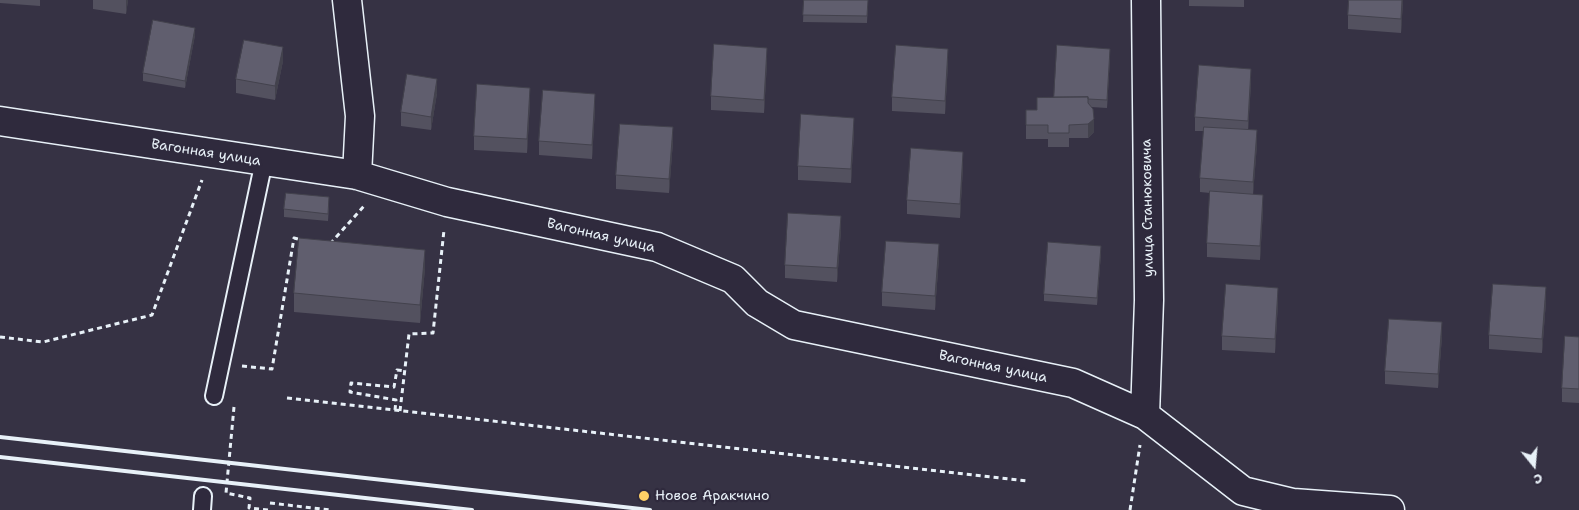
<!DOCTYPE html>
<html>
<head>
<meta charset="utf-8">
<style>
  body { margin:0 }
  #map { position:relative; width:1579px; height:510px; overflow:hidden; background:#363244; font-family:"Shantell Sans",sans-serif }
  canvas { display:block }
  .north { position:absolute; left:1509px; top:440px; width:50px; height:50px; -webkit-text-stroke:4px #2f2a3d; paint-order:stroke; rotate:163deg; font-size:14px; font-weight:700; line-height:20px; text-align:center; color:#e8f1f8 }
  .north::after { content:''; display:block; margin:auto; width:18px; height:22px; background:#e8f1f8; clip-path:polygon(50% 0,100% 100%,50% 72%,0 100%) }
</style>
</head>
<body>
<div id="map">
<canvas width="1579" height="510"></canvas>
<div class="north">С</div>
</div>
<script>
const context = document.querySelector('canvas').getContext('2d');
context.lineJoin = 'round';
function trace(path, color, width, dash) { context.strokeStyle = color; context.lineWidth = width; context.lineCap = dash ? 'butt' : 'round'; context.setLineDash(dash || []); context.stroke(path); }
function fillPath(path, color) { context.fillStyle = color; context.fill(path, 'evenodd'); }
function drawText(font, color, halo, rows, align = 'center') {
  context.font = font + ' "Shantell Sans",sans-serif'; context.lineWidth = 4.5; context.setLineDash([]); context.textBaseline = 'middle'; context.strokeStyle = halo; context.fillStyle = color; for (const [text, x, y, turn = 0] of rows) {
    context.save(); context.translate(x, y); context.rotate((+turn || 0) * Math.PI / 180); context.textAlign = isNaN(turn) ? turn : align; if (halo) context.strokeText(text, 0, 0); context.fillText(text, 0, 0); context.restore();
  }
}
const service = new Path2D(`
  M214 396 264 161
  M202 510 203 496`);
const minor = new Path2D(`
  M347 0 360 116 357 175
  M0 121 357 175 447 202 657 247 733 279 757 303 794 325 1073 383 1145 415 1243 491 1293 503 1390 510
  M1145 415 1149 300 1146 0`);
trace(service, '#e8f1f8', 20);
trace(minor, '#e8f1f8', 31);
trace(new Path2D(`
  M330 244 364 206
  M0 337 43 342 152 315 202 180
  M242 366 272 369 294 238 302 240
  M287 398 1027 481
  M234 407 226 493 250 498 249 508 268 510
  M395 410 396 400 350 392 351 383 394 387 397 370 406 371
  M400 411 409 334 433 333 444 230
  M270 503 330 510
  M1130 510 1140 445`), '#e8f1f8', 3, [5, 4]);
trace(service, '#2f2a3d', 16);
trace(minor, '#2f2a3d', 28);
trace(new Path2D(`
  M0 437 650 510
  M0 457 472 510`), '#e8f1f8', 4);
fillPath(new Path2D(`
  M0 0H40V6L0 3Z
  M93 0H128L126 14 93 9Z
  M804 0H868L867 23 803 22Z
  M1189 0H1244V7L1189 6Z
  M1403 0 1401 33 1348 29V15Z
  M195 35 185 88 143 81V73Z
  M1110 57 1107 108 1091 107 1094 132 1088 138H1069V147H1048V139H1026V110H1037Z
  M283 61 275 100 236 93V79Z
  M767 62 764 113 711 110V96Z
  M948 63 945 114 892 111V97Z
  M1251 83 1248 130 1257 144 1253 194 1263 209 1260 260 1207 257V243L1210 193 1200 192V178L1204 131H1195V117Z
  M437 93 431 130 401 126V112Z
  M530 102 527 153 474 150V136Z
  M595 108 592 159 539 155V141Z
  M854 131 851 183 798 180V166Z
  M673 141 669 193 616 189V175Z
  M963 166 960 218 907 214V200Z
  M329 205 328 221 284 217V209Z
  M841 230 837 282 785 278V265Z
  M1101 253 1097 305 1044 301V294Z
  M939 258 935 310 882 306V292Z
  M425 268 420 323 294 312V293Z
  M1546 301 1542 353 1489 349V335Z
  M1278 302 1275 353 1222 350V336Z
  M1442 336 1438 388 1385 384V371Z
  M1579 337V403L1562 402V388Z`), '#53515f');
fillPath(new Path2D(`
  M126 0H128L126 14Z
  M1402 0H1403L1401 33V19Z
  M195 28V35L185 88V81Z
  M283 47V61L275 100V86Z
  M767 48V62L764 113V100Z
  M948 49V63L945 114V101Z
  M1110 49V57L1107 108V100Z
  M1251 69V83L1248 134V121Z
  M437 79V93L431 130V117Z
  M530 88V102L527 153V139Z
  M595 94V108L592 159V145Z
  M854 118V131L851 183V169Z
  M1094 119V132L1088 138V124Z
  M673 127V141L669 193V179Z
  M1257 130V144L1253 196V182Z
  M963 152V166L960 218V204Z
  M1263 195V209L1260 260V246Z
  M841 216V230L837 282V268Z
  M939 244V258L935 310V296Z
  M1101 246V253L1097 305V298Z
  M425 250V268L420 323V305Z
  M1546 287V301L1542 353V339Z
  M1278 288V302L1275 353V339Z
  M1442 322V336L1438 388V374Z`), '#43424d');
const building = new Path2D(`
  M804 0H868L867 16 803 15Z
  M1349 0H1402L1401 19 1348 15Z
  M153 20 195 28 185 81 143 73Z
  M244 40 283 47 275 86 236 79Z
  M714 44 767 48 764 100 711 96Z
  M896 45 948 49 945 101 892 97Z
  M1057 45 1110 49 1107 100 1088 99V97H1054Z
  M1199 65 1251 69 1248 121 1195 117Z
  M407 74 437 79 431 117 401 112Z
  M477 84 530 88 527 139 474 136Z
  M543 90 595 94 592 145 539 141Z
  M1088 97V103L1093 109 1094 119 1088 124 1069 125V133H1048V125H1026V110H1037V98Z
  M801 114 854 118 851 169 798 166Z
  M620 124 673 127 669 179 616 175Z
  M1204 127 1257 130 1253 182 1200 178Z
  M911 148 963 152 960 204 907 200Z
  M1210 191 1263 195 1260 246 1207 243Z
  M286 193 329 197 328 214 284 209Z
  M788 213 841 216 837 268 785 265Z
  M299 238 425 250 420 305 294 293Z
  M886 241 939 244 935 296 882 292Z
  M1048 242 1101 246 1097 298 1044 294Z
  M1226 284 1278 288 1275 339 1222 336Z
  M1493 284 1546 287 1542 339 1489 335Z
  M1389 319 1442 322 1438 374 1385 371Z
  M1565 336 1579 337V389L1562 388Z`);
fillPath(building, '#605e6e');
trace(building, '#43424d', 1);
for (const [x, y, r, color] of [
  [644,496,6,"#ffd166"]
]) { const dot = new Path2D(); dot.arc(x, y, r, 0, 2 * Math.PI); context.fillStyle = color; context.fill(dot); trace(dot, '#2f2a3d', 2); }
drawText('14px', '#e8f1f8', '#2f2a3d', [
  ["Вагонная улица",206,153,9],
  ["улица Станюковича",1148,208,-91],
  ["Вагонная улица",601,236,13],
  ["Вагонная улица",993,367,12]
]);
drawText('14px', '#e8f1f8', '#2f2a3d', [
  ["Новое Аракчино",655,496]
], 'left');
</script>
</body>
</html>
